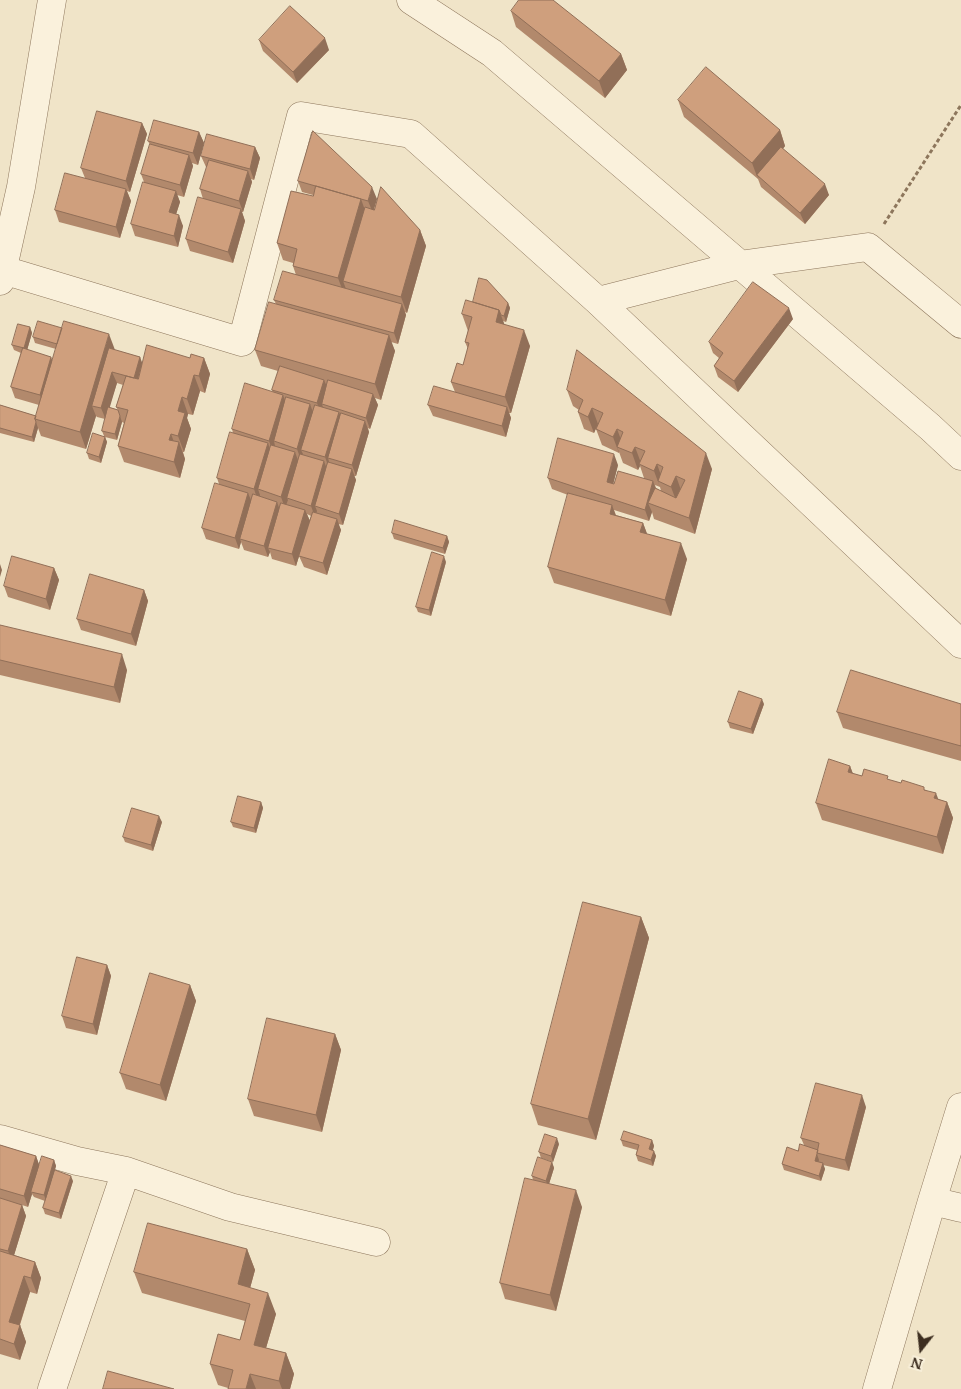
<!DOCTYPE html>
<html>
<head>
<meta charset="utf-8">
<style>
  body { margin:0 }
  #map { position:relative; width:961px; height:1389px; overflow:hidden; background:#f0e4c8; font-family:Merriweather,serif }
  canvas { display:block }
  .north { position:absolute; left:896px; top:1324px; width:50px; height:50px; -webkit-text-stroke:4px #f7eed8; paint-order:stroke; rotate:196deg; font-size:14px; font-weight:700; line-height:20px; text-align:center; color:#3d2e20 }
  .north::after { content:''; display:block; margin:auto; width:18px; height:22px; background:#3d2e20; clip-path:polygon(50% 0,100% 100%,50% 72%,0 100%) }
</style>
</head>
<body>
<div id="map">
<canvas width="961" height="1389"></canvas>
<div class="north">N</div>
</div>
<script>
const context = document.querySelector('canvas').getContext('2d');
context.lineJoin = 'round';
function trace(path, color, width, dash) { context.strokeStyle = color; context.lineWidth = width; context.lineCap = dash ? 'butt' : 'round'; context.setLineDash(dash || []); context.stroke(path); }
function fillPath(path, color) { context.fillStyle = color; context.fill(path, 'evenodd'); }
const minor = new Path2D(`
  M411 0 492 53 930 427 961 456
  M3 270 242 342 301 116 411 134 598 301 961 644
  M0 281 21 187 52 0
  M598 301 739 265 868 247 961 324
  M0 1139 77 1161 126 1171 230 1207 376 1242
  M932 1201 961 1208
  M52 1389 126 1171
  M877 1389 932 1201 961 1107`);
trace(minor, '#8d765c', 29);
trace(new Path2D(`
  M884 224 961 105`), '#8d765c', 3, [4, 2.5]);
trace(minor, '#faf1dc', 28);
fillPath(new Path2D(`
  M511 11 621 54 627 70 605 98 516 27Z
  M259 40 329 50 297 83 263 51Z
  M678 100 780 130 785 146 783 149 829 195 805 224 761 187 758 179 684 117Z
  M142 123 147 134 130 192 127 191 131 201 120 238 59 222 55 210 85 178 81 168Z
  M199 132 204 143 198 165 192 163 193 166 184 197 177 195 180 202 176 214 183 226 178 247 135 236 131 224 144 182 141 174 150 145 148 141Z
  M255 147 260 158 254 180 251 179 252 182 243 212H242L245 221 233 263 190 251 186 239 203 199 200 189 207 167H206L201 156Z
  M298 181 377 199 373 210 420 230 426 246 407 313 405 312 406 315 398 344 391 342 395 351 381 400 375 398 378 405 370 429 368 428 369 432 356 476H354L356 480 343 525 338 524 341 530 327 575 304 567 299 556 311 516 307 514 310 521 296 566 272 559 270 552 268 557 244 550 241 542 239 549 206 539 202 528 219 484 217 478 233 433 232 429 273 392 272 390 278 371 261 366 255 350 276 304 274 300 296 275 293 266V263L283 260 277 243 313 196V195L302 192Z
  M473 302 508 303 510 308 506 322 503 321 504 324 530 346 511 413H509L511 418 506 437 433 416 428 405 455 392 451 382 463 365 468 349 465 342 468 331 462 314Z
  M793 319 738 392 718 377 714 366 719 358 713 353 709 342Z
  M30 327 32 333 27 350 51 357 52 361 56 349 35 343 33 337 115 350 140 357 142 364 190 358H204L210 374 205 393 200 391 193 415 188 414 187 418 191 429 184 452H183L185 459 180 478 124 462 118 446 124 423 122 422 117 440 105 437 107 442 101 463 89 459 87 453 104 436 102 431 105 419 97 417 96 416 86 449 41 436 38 428 34 442 0 433V405L36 416 39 405 15 398 11 387 21 353 14 350 12 345ZM117 383 123 385 116 407 118 410 109 407Z
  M567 390 712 469 695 534 654 519 652 512 649 521 614 510 616 515 643 523 647 534 687 559 671 616 554 583 548 567 568 495 552 489 548 478 618 465 613 484 644 478 640 466 638 470 623 463 619 452V453L602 445 596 429 598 424 594 433 584 429 578 412 579 410 573 406ZM655 485 660 487 661 491 656 488Z
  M392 533 447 536 449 542 445 554 394 539Z
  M446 562 431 616 418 612 416 607Z
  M54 568 59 580 50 610 8 597 4 586Z
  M144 590 148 601 136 646 81 630 77 619Z
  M0 625 127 670 120 703 0 675Z
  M764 704 753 734 730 728 728 722Z
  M961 704V761L843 728 837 712Z
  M850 766 853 774 862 776 889 780 926 790 938 799 947 802 953 818 943 854 822 820 816 803Z
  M261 802 263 808 256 833 233 827 231 822Z
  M162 822 153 851 125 842 123 837Z
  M641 917 649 938 596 1140 538 1125 531 1104Z
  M107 965 111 976 97 1035 66 1028 62 1016Z
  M190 985 196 1001 166 1101 126 1089 120 1073Z
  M335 1034 341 1050 322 1132 254 1116 248 1099Z
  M866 1107 849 1171 823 1165 825 1169 821 1181 784 1170 782 1164 804 1145 801 1138Z
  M621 1140H652L654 1146 653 1150 656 1156 653 1166 638 1161 636 1155 637 1150 623 1146Z
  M559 1144 553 1162 541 1158 539 1152Z
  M0 1145 36 1156 39 1165 54 1160 56 1166 51 1182 73 1181 61 1219 45 1214 43 1208 45 1201 34 1197 32 1194 28 1207 22 1205 26 1216 14 1255 35 1262 41 1278 37 1294 30 1292 20 1325 26 1342 20 1360 0 1354Z
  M552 1162 554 1168 549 1184 582 1207 556 1311 505 1299 500 1283 533 1180 532 1176Z
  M247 1249 255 1270 250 1288 276 1314 266 1348 286 1353 294 1374 290 1389H228V1388L218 1385 210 1364 240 1340 245 1321 142 1293 134 1272Z`), '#b2896c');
fillPath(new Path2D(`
  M325 38 329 50 297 83 293 72Z
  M621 54 627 70 605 98 599 81Z
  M142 123 147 134 130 192 126 181Z
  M780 130 785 146 759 178 757 175 758 179 752 163Z
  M199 132 204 143 198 165 193 153Z
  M255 147 260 158 254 180 250 169Z
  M189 155 193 166 184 197 180 185Z
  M248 171 252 182 243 212 239 201Z
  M825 184 829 195 805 224 800 213Z
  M372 187 377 199 373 213 368 201Z
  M126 189 131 201 120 238 116 227Z
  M176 191 180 202 173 224 169 212Z
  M361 199 367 216 343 281 346 289 344 294 338 278Z
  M241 209 245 221 233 263 228 252Z
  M179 215 183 226 178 247 174 236Z
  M420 230 426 246 407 313 401 297Z
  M508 303 510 308 506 322 504 316Z
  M402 304 406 315 398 344 394 333Z
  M789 308 793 319 738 392 734 381Z
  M499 310 505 326 496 322Z
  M30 327 32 333 26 354 24 348Z
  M524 330 530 346 511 413 505 397Z
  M109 334 115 350 92 406 96 416 86 449 80 432Z
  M389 335 395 351 381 400 375 384Z
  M51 357 55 368 44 407 40 395Z
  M140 357 144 368 138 389 134 378Z
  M204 358 210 374 205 393 199 376Z
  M112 372 117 383 106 420 101 408Z
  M194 375 200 391 193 415 187 399Z
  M324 380 329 391 322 404 323 408 321 415 317 403Z
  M373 394 378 405 370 429 366 418Z
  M283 395 287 406 274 441 275 446 273 452 269 441Z
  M182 397 188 414 187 418 191 429 184 452 178 436V411Z
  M310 404 314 415 301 450 303 454 301 460 297 449Z
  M507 407 511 418 506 437 502 426Z
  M592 408 598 424 594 433 588 417Z
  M339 412 343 424 328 458 330 465 329 468 325 457Z
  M120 416 122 422 117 440 115 434Z
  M365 421 369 432 356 476 352 465Z
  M36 422 38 428 34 442 32 437Z
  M617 429 623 445 617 447 619 452V453L613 437Z
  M171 434 177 450 169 440Z
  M105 437 107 442 101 463 99 457Z
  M179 442 185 459 180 478 174 462Z
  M268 443 272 455 258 489 260 495 258 501 254 489Z
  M635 447 641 463 639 464 640 466 638 470 632 453Z
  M295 452 299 463 287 498 288 500 285 508 281 497Z
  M706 453 712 469 695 534 689 518Z
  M614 454 618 465 611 493 607 482Z
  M324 461 328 472 315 506 317 511 315 517 311 506Z
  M657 464 663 481H658L660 487 654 471Z
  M352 469 356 480 343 525 339 514Z
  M676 476 682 493 677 503 671 487Z
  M653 481 657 492 648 503 652 512 649 521 645 510Z
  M248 493 253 505 240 539 241 542 239 549 235 538Z
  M277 502 281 513 268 548 270 552 268 557 264 546Z
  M612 505 618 522 610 514Z
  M305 510 310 521 296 566 292 554Z
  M337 519 341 530 327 575 323 563Z
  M643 523 649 539 640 532Z
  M447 536 449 542 445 554 443 548Z
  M681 543 687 559 671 616 665 600Z
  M444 556 446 562 431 616 429 610Z
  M0 564 2 570 0 577Z
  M54 568 59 580 50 610 46 599Z
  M144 590 148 601 136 646 131 634Z
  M122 654 127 670 120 703 114 687Z
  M762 699 764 704 753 734 751 729Z
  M850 766 856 782 848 772Z
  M936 793 942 809 934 798Z
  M261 802 263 808 256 833 254 828Z
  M947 802 953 818 943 854 937 837Z
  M159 816 162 822 153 851 151 845Z
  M641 917 649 938 596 1140 588 1119Z
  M107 965 111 976 97 1035 93 1024Z
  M190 985 196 1001 166 1101 160 1085Z
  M335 1034 341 1050 322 1132 316 1115Z
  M862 1095 866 1107 849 1171 845 1160Z
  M557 1138 559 1144 553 1162 551 1156Z
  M652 1140 654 1146 651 1155 649 1149Z
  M654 1151 656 1156 653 1166 651 1160Z
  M817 1154 819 1160 817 1167 815 1161Z
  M36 1156 40 1167 31 1192 32 1194 28 1207 24 1196Z
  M54 1160 56 1166 46 1201 44 1195Z
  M552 1162 554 1168 548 1187 546 1181Z
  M823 1163 825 1169 821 1181 819 1176Z
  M71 1176 73 1181 61 1219 59 1213Z
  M576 1190 582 1207 556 1311 550 1295Z
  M22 1205 26 1216 12 1262 8 1251Z
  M247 1249 255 1270 246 1303 238 1284Z
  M35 1262 41 1278 37 1294 31 1278Z
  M24 1276 30 1292 15 1339 9 1322Z
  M268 1293 276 1314 261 1365 254 1345Z
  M20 1325 26 1342 20 1360 14 1344Z
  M286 1353 294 1374 290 1389H282L279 1381Z
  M250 1374 256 1389H246Z`), '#916f58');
const building = new Path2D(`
  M519 0H553L621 54 599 81 511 11Z
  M290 6 325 38 293 72 259 40Z
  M706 67 780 130 752 163 678 100Z
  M97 111 142 123 126 181 81 168Z
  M154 120 199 132 193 153 148 141Z
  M313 131 372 187 368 201 298 181Z
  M207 134 255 147 250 169 201 156Z
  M150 144 189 155 180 185 141 174Z
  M781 147 825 184 800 213 757 175Z
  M209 160 248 171 239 201 200 189Z
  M65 173 126 189 116 227 55 210Z
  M143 182 176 191 169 212 179 215 174 236 131 224Z
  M316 186 361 199 338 278 293 266 297 249 277 243 291 191 313 196Z
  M381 187 420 230 401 297 343 281 365 207 374 210Z
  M198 197 241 209 228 252 186 239Z
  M283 271 402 304 394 333 274 300Z
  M479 278 487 280 508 303 504 316 501 315 499 310 473 302Z
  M753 282 789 308 734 381 714 366 723 353 709 342Z
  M466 300 499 310 496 322 524 330 505 397 451 382 457 363 463 365 469 343 465 342 472 317 462 314Z
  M269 302 389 335 375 384 255 350Z
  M38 321 62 328 57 344 33 337Z
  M64 321 109 334 80 432 35 419Z
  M18 324 30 327 24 348 12 345Z
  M147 345 190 358 191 354 204 358 199 376 194 375 187 399 182 397 178 411 185 413 178 436 171 434 169 440 179 442 174 462 118 446 128 410 116 407 126 376 138 379Z
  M23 348 51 357 40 395 11 387Z
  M109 348 140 357 134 378 112 372 101 408 92 406Z
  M577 350 706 453 689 518 648 503 655 488 676 498 685 480 676 476 671 487 658 481 663 467 657 464 654 471 639 464 645 451 635 447 632 453 617 447 623 432 617 429 613 437 596 429 603 413 592 408 588 417 578 412 583 400 567 390Z
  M280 366 324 380 317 403 272 390Z
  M328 380 373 394 366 418 322 404Z
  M245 383 283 395 269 441 232 429Z
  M434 386 507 407 502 426 428 405Z
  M286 397 310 404 297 449 274 441Z
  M0 405 36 416 35 419 36 422 32 437 0 428Z
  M315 405 339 412 325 457 301 450Z
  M108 407 118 410 120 416 115 434 102 431Z
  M341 413 365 421 352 465 328 458Z
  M230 432 268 443 254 489 217 478Z
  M93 433 105 437 99 457 87 453Z
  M558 438 614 454 607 482 614 484 618 471 653 481 645 510 548 478Z
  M271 445 295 452 281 497 258 489Z
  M300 454 324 461 311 506 287 498Z
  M328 462 352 469 339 514 315 506Z
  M215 483 248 493 235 538 202 528Z
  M568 493 612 505 610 514 643 523 640 532 681 543 665 600 548 567Z
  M253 494 277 502 264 546 240 539Z
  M281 503 305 510 292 554 268 548Z
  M313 512 337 519 323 563 299 556Z
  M395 520 447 536 443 548 392 533Z
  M432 552 444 556 429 610 416 607Z
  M12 556 54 568 46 599 4 586Z
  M90 574 144 590 131 634 77 619Z
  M0 625 122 654 114 687 0 660Z
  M851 670 961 704V746L837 712Z
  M739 691 762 699 751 729 728 722Z
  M829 759 850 766 848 772 862 776 864 769 888 776 887 779 901 783 902 780 924 787V790L936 793 934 798 947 802 937 837 816 803Z
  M238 796 261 802 254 828 231 822Z
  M132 808 159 816 151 845 123 837Z
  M583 902 641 917 588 1119 531 1104Z
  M77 957 107 965 93 1024 62 1016Z
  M150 973 190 985 160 1085 120 1073Z
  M267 1018 335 1034 316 1115 248 1099Z
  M816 1083 862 1095 845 1160 817 1153 819 1143 801 1138Z
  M624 1131 652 1140 649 1149 654 1151 651 1160 636 1155 639 1145 621 1140Z
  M545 1134 557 1138 551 1156 539 1152Z
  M800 1144 818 1150 815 1161 823 1163 819 1176 782 1164 787 1147 798 1151Z
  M0 1145 36 1156 24 1196 0 1189Z
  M42 1156 54 1160 44 1195 31 1192Z
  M538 1157 552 1162 546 1181 532 1176Z
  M55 1170 71 1176 59 1213 43 1208Z
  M525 1178 576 1190 550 1295 500 1283Z
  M0 1198 22 1205 8 1251 0 1249Z
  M148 1223 247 1249 238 1284 268 1293 254 1345 286 1353 279 1381 250 1374 246 1389H228L233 1370 210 1364 218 1334 240 1340 250 1304 134 1272Z
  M0 1251 35 1262 31 1278 24 1276 9 1322 20 1325 14 1344 0 1339Z
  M108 1371 174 1389H103Z`);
fillPath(building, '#cf9f7d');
trace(building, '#916f58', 1);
</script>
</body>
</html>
